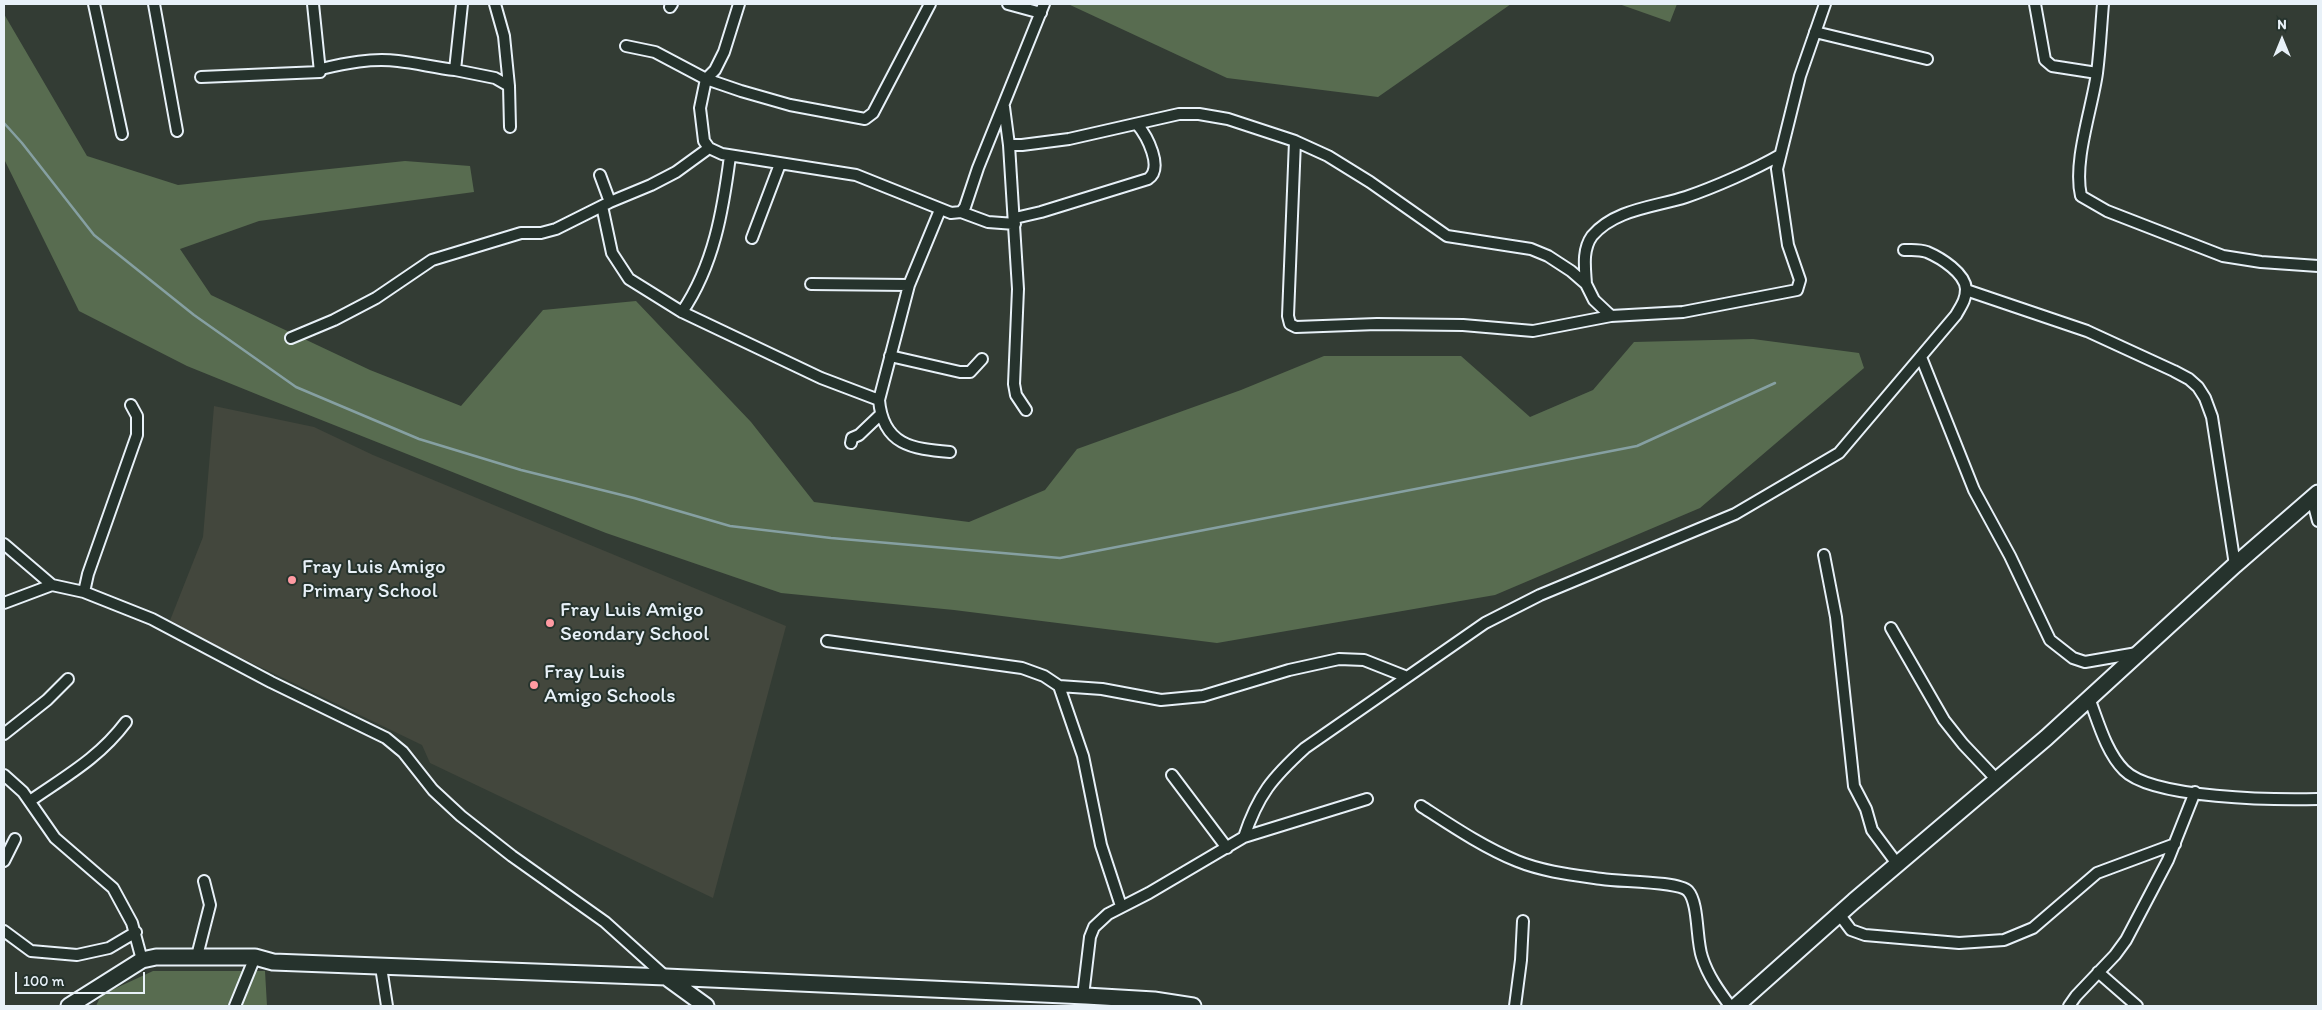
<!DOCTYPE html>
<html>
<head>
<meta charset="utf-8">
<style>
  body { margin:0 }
  #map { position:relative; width:2322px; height:1010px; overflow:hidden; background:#333c34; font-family:Itim,sans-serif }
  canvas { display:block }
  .frame { position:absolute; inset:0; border:5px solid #e8f1f8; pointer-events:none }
  .north { position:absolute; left:2257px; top:15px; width:50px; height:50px; -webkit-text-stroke:4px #26332d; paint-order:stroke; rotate:0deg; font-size:14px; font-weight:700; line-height:20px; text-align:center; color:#e8f1f8 }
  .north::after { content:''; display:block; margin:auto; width:18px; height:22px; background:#e8f1f8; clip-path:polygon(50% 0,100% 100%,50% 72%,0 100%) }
  .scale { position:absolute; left:15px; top:972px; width:130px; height:22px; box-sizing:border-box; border:2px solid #e8f1f8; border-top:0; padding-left:6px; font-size:15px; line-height:18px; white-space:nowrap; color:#e8f1f8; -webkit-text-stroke:4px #26332d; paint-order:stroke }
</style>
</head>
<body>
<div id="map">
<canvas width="2322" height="1010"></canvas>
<div class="frame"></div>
<div class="north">N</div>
<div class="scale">100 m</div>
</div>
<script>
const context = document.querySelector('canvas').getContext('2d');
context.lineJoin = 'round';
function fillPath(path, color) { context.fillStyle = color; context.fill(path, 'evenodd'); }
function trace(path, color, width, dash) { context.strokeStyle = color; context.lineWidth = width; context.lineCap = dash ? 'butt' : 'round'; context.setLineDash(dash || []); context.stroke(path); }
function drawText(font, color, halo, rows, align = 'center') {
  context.font = font + ' Itim,sans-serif'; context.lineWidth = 4; context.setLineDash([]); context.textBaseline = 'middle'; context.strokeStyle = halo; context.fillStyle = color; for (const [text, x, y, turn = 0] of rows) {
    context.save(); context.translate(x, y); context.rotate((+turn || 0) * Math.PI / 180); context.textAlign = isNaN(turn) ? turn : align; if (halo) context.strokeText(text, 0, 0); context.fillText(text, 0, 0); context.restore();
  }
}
fillPath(new Path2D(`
  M214 406 314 427 373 455 786 626 713 898 430 763 422 745 169 623 203 537Z`), '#43473d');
fillPath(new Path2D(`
  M1068 4H1511L1378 97 1227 78Z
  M1619 4H1677L1670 22Z
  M4 14 87 156 178 185 405 161 470 166 474 192 259 221 180 249 211 295 370 370 461 406 543 310 636 301 751 422 814 502 969 522 1045 490 1077 449 1241 390 1324 356H1461L1530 417 1593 390 1634 342 1753 339 1859 353 1864 368 1700 508 1495 595 1217 643 954 610 781 593 606 533 271 400 187 366 79 311 4 159Z
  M153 971H265L267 1006H96L101 995Z`), '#586c50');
trace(new Path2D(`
  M4 123 22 143 94 235 194 315 296 387 419 439 521 470 634 498 730 526 831 538 1060 558 1637 446 1775 383`), '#86a0a2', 2.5);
const street = new Path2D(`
  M94 4 122 134
  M154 4 177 131
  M495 4 504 36 509 86
  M739 4 724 52 715 70 706 79 700 108 704 141 709 148 722 154 856 175 951 213 961 212 965 207 978 168 1044 4
  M1008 4 1041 13
  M2035 4 2045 60 2052 66 2097 73
  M2103 4C2101 27 2100 50 2097 73 2092 109 2073 161 2081 196L2107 211 2223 256 2261 262 2318 266
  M670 7 672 4
  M1815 32 1927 59
  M626 46 655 52 706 79 741 91 790 105 865 119 873 113 930 4
  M321 69C346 63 371 58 398 61 417 63 436 68 455 70L462 4
  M455 70 495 78 509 86 510 127
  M201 77 320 72 313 4
  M1004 107 1009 145H1022L1069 139 1179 114H1199L1228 119 1295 141 1328 156 1370 182 1447 236 1531 249 1548 256 1571 271 1586 284 1594 300 1611 316
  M1295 141 1288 316 1290 324 1296 327 1377 324 1463 325 1533 331 1611 316 1683 312 1797 290 1800 280 1788 245 1777 169 1800 76 1825 4
  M1009 145 1018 289 1014 384 1016 395 1026 410
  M600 175 610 202
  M602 206 612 253 629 279 682 312 821 378 879 400
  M961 212 988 222 1015 224
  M1015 218 1041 212 1148 179C1164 168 1147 136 1137 124
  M752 238 780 164
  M811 284 909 285 940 210
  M1586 284C1585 268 1582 250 1592 236 1615 209 1655 207 1686 197 1715 187 1754 170 1780 155
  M909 285 879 400C883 445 912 449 950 452
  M1966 290 2087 331 2174 371 2189 379 2198 387 2205 398 2212 417 2235 565
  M682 312C714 265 723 210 730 156
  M291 338 334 320 376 298 432 260 521 233H541L556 229 610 202 651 185 676 172 709 148
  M890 356 960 372H970L982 359
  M1921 357 1974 490 2010 556 2050 640 2073 658 2085 662 2137 653
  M851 443 852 438 859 435 881 414
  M2312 498 2318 521
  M4 544 52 585
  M1824 555 1836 617 1854 786 1866 809 1872 830 1898 865
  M84 592 88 574 137 435V416L131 405
  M4 603 52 585 84 592 152 619 271 682 386 738 403 752 433 790 461 816 512 856 605 922 666 977
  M1891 628 1944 720 1963 744 1997 780
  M827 641 1022 668 1044 676 1059 686 1102 689 1161 700 1203 696 1289 670 1339 659 1364 660 1407 677
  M1059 686 1083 756 1101 845 1121 906
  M2089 698C2098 721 2106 752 2124 770 2152 799 2277 800 2318 799
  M4 734 47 700 68 679
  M4 775 23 792 55 838 113 888 132 923 142 960
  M1172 775 1227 848
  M30 801C66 776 99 758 126 722
  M1421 806C1452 826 1483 847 1517 861 1544 872 1574 875 1602 879 1619 882 1678 881 1688 891 1699 903 1696 940 1702 957 1708 976 1719 991 1730 1006
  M1244 837C1258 795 1272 778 1305 748L1485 623 1540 595 1735 514 1839 453 1956 315C1961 306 1966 300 1966 289 1965 273 1941 258 1927 252 1919 249 1912 250 1904 250
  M4 861 15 839
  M1839 914 1851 930 1865 935 1959 943 2004 940 2033 928 2097 873 2175 844
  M4 931 31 951 77 955 109 948 136 932
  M197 956 210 905 204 881
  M381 967 387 1006
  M2098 972 2137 1006
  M1083 996 1090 937 1094 927 1108 914 1149 893 1244 837 1367 799
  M235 1006 255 957
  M1515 1006 1521 960 1523 921
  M2069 1006 2076 996 2115 955 2126 940 2168 860 2195 792`);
const secondary = new Path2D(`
  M666 977 706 1006
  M69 1006 142 960 156 957H255L273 962 666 977 1086 996 1154 1000 1193 1006
  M1736 1006 1854 901 2046 738 2235 565 2318 493`);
trace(street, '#e8f1f8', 14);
trace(secondary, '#e8f1f8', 19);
trace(street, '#26332d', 10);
trace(secondary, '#26332d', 15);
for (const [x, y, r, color] of [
  [292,580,5,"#ff9aa2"],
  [550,623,5,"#ff9aa2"],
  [534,685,5,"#ff9aa2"]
]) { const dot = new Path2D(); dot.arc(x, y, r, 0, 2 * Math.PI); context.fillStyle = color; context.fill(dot); trace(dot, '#26332d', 2); }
drawText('21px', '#e8f1f8', '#26332d', [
  ["Fray Luis Amigo",302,568],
  ["Primary School",302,592],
  ["Fray Luis Amigo",560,611],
  ["Seondary School",560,635],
  ["Fray Luis",544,673],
  ["Amigo Schools",544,697]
], 'left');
</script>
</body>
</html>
